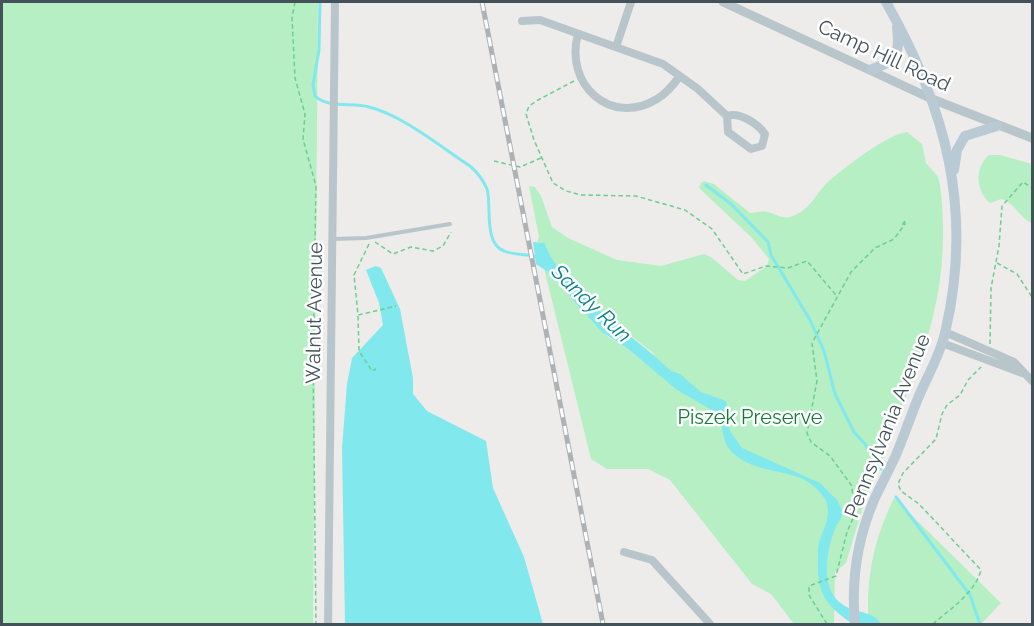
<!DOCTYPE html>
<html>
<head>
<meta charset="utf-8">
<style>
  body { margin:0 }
  #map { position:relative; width:1034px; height:626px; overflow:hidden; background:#eeebeb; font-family:Raleway,sans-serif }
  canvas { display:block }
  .frame { position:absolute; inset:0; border:3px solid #435259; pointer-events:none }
</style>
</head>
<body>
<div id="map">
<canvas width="1034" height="626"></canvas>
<div class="frame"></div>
</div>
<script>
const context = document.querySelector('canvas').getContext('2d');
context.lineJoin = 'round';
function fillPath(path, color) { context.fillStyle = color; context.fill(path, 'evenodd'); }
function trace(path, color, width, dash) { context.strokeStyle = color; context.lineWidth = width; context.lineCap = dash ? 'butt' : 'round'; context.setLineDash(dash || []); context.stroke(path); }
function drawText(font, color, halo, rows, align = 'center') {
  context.font = font + ' Raleway,sans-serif'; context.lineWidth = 5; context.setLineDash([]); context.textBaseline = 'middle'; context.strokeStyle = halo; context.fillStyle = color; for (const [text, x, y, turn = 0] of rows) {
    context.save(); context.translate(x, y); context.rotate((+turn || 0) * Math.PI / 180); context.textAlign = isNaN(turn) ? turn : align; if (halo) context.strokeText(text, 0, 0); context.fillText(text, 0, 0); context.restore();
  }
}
fillPath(new Path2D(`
  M2 2H318L313 624H2Z
  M907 132 922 144 926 163 938 177 940 185C949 259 938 317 910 386 902 406 895 428 876 439L886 451 865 500 846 563 835 572 834 624H794L771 594 752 584 670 480 648 469H607L591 459 544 268 608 337 628 349 653 370 654 354 595 307 570 283 553 262 545 243 537 242 539 237 529 186 535 187 541 196 552 227 568 238 617 260 661 266 704 254 711 257 738 280 745 281 767 266 769 259 752 238 699 188 701 183 704 181 714 184 750 213C756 213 763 210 768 212 776 214 781 219 790 217 813 210 816 191 830 180 847 166 886 135 907 132Z
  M989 155H1000L1032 164V223C1019 218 1016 203 1001 199L990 203C976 191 974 168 989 155Z
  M894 498 1001 603 981 624H869C865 580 874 539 894 498Z`), '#b5efc3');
fillPath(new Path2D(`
  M533 242 545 243C560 290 635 335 671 371L680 374 701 392 726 401 730 431 742 448 820 483 837 500 843 512C842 520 837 522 835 529 826 551 819 592 845 606 858 614 872 610 881 624H853C826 606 817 594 818 561 819 555 817 549 819 543 823 529 833 514 825 499 804 464 763 479 734 454 720 442 725 427 717 413L677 390 628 349 602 332 548 272 536 264Z
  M376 266 381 268 400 309 413 378V394L427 411 486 441 493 488 524 557 543 624H345L342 448 347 384 352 358 383 325 379 303 366 270Z`), '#81e8ee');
trace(new Path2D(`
  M320 2 319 50 313 85 315 96C329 109 352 102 369 107 402 115 441 147 470 166 478 173 483 179 487 189 492 205 483 243 504 251 513 255 526 254 537 257
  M706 185 731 204 768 242 771 255 810 320 824 351 835 394 854 432 865 444 881 469
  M896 497 970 595 980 624`), '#81e8ee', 3);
trace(new Path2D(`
  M295 2 292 18 295 78 305 114 303 139 316 186 313 358 316 624
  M574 81 538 100 529 106 526 114 534 140 553 183 566 191 581 195 636 196 685 210 712 229 743 274 766 266 788 268 807 261 836 295
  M494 161 520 167 541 158
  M375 242 393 254 411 247 433 251 443 246 451 232
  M369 244 354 275 358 315 396 306
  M997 263 1017 274 1032 297
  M358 316 359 351 372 371 376 369
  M990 344 991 288 999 246 1002 206 1023 182 1032 188
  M827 624 809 595V586L836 576 847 532 854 516 852 486 830 456 811 442 807 433 817 381 812 343 851 272 875 248 894 239 905 224 904 220 903 225
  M933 624C950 609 975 593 981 570L919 504 901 491 898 484 903 473 936 439 942 414 947 405 960 395 968 380 981 367`), '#6dce8f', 1.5, [4.5, 3]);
trace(new Path2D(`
  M333 239 366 238 450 224`), '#b8c6cc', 4);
trace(new Path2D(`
  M522 21 540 20 663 64 698 89 727 116 728 132 751 149 762 146 765 134C757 123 740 112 727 116
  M578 34C564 85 611 127 657 99 666 94 673 85 680 76
  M616 47 631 2
  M945 332 1014 362 1032 381
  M942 343 1022 373
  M624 552 652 560 710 624
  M328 624 335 2`), '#b8c6cc', 8);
trace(new Path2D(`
  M723 2 932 99 1032 138`), '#b8c6cc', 9);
trace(new Path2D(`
  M872 69C898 61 900 53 897 27
  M954 170 957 150 965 136 997 126
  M855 624C851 582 857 540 874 500 881 485 889 470 896 455 904 436 911 415 919 396 928 375 940 355 945 333 974 211 946 108 886 2`), '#bacad4', 10);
const rail = new Path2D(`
  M482 2 603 624`);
trace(rail, '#adb2b6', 5);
trace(rail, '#fff', 3, [9]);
drawText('20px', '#435259', '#fff', [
  ["Camp Hill Road",884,56,25],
  ["Walnut Avenue",315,313,-89],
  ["Pennsylvania Avenue",888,426,-68]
]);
drawText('20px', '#137b37', '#fff', [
  ["Piszek Preserve",750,418]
]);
drawText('italic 21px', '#09828a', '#fff', [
  ["Sandy Run",591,304,44]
]);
</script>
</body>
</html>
